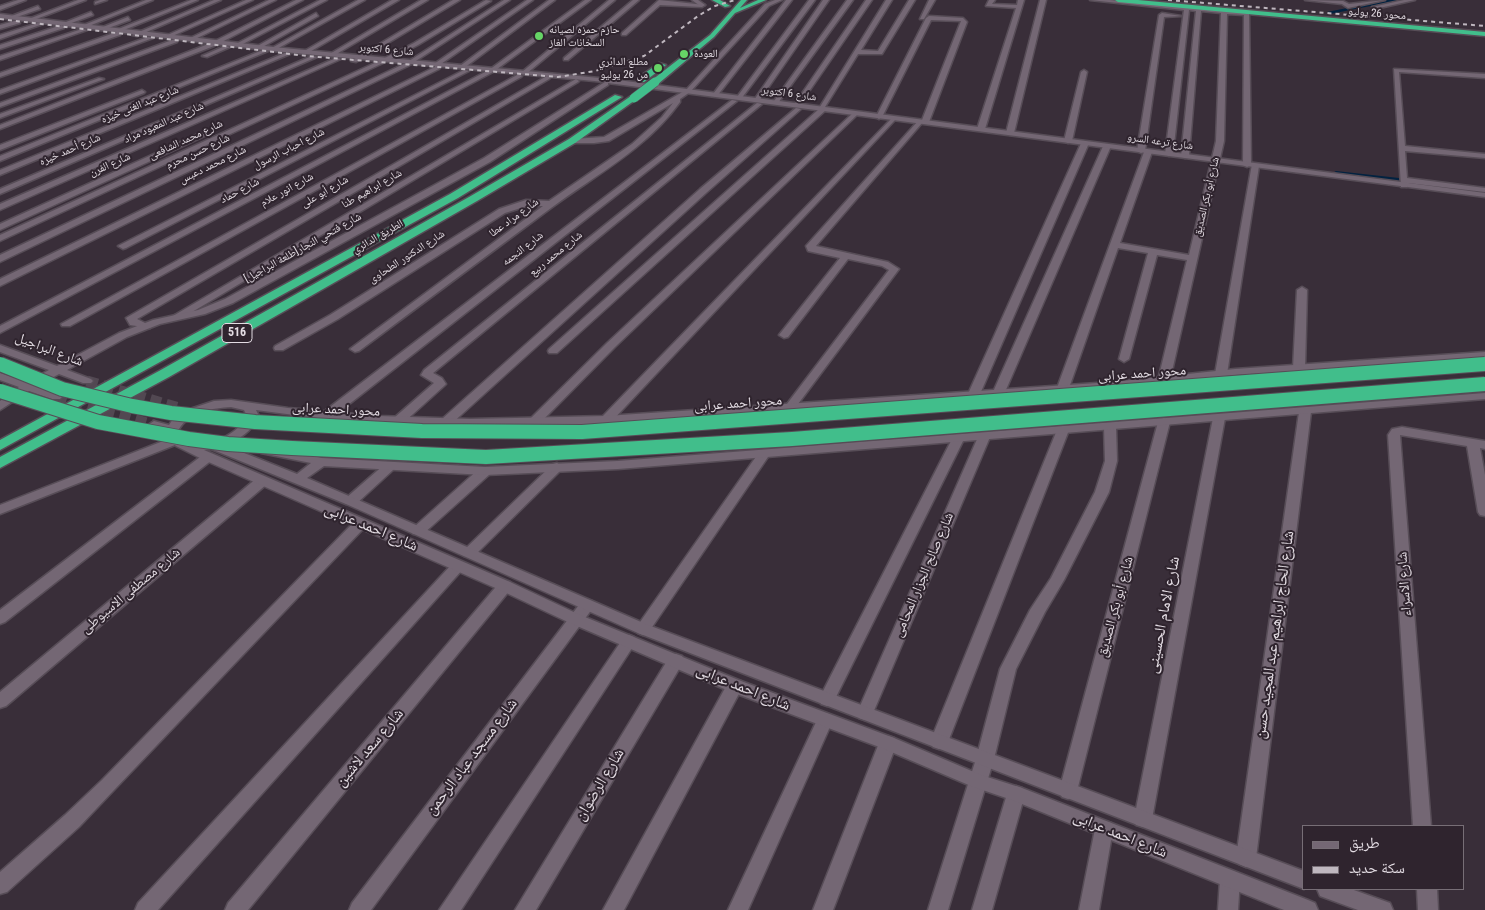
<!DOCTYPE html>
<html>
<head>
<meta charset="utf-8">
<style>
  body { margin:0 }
  #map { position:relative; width:1485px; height:910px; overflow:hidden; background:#392e39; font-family:"Roboto Condensed","Noto Naskh Arabic",sans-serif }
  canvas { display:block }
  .legend { position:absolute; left:1302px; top:825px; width:162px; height:65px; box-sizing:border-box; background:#2f242e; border:1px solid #776e76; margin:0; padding:6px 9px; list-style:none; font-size:15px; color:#e3dce3 }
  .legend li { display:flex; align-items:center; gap:10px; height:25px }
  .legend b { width:25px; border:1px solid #776e76 }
</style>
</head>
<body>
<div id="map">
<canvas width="1485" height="910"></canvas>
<ul class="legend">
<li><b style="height:6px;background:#746774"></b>طريق</li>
<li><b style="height:6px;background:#bfb7bf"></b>سكة حديد</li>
</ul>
</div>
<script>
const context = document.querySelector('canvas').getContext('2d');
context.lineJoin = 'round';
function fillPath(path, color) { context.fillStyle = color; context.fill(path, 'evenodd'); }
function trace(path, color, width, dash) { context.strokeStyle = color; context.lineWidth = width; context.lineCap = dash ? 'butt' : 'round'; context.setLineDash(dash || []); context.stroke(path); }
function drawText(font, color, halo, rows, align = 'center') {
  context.font = font + ' "Roboto Condensed","Noto Naskh Arabic",sans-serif'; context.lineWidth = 4; context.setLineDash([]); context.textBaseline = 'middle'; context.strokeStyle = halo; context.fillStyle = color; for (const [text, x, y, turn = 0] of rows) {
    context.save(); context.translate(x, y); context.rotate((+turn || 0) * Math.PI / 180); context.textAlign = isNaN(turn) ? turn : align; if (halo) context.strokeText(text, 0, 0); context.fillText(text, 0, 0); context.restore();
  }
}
fillPath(new Path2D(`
  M1388 0H1401L1330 14 1327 12Z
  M1336 171 1399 178 1404 181 1399 184 1333 176 1331 174Z`), '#022240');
trace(new Path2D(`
  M87 381 179 408
  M56 397 154 425`), '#524852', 11, [11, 5.5]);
const minor = new Path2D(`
  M18 0H26L0 10V6Z
  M78 0H86L31 21 26 20Z
  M100 0H107L95 4V2Z
  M146 0H153L84 28 79 27Z
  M191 0H198L119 32 120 35 0 77V73L117 32 116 30Z
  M214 0H221L137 36 132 35Z
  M246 0H253L168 38 163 37Z
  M269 0H276L191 41 186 40Z
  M296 0H303L214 46 0 129V125L211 43Z
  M320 0H327L239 46 234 45Z
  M358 0H365L275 50 270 49Z
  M392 0H399L306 54 301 53Z
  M421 0H428L333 56 328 55Z
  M453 0H460L356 62 351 61Z
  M486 0 491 1 418 45 381 64 0 241V235L377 62 414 43Z
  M504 0H510L408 66 0 262V255L406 63Z
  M527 0H533L438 66 439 69 0 286V279L435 67 434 64Z
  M549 0H555L464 68H460V66Z
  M585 0H591L493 72 0 333V326L489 70Z
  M609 0H615L526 74H522V72Z
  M633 0H639L568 60H564V58Z
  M659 0 705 5 702 7 660 5 626 35H622V33Z
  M775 0H782L769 6 690 92 680 99V102C646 149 597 174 551 208 487 255 423 303 359 351L355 352 350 349 543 206H527L505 213 338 319 283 350H275L274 348 275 346 330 315 499 209 526 200 549 201 632 144 662 117 673 103 609 141 594 143H572L568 141 572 139 604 137 686 90 765 4Z
  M786 0H792L717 96H713V94Z
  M809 0H815L741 99H737V97Z
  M823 0H829L759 101H755L754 100Z
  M847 0H853L778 103H774V101Z
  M866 0H872L799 106H795L794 105Z
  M886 0H892L861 50 878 51 909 0H915L882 54H858L825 107 826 110 557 353H549L548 351 549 349 818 110Z
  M929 0H935L924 19H920Z
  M989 0H995L992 4 1017 5 1018 0H1024L985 129 981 131 977 129 1016 8 986 6Z
  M1040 0H1046L1014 133 1010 135 1006 133Z
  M1090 0H1110L1249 13 1251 165 1247 167 1243 165 1244 15 1227 14 1224 141 1170 380 1164 383 1158 380 1187 260 1157 255 1129 359 1124 362 1119 359 1148 253 1118 248 1069 388 1063 391 1057 388 1144 152 1148 150 1152 152 1120 243 1189 255 1216 141 1221 13 1201 11 1189 156 1185 158 1181 156 1196 11 1189 10 1173 154 1169 156 1165 154 1184 10Z
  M1305 0 1343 1 1349 4 1385 0 1348 8 1342 4Z
  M1404 0H1415L1375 9 1372 7Z
  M38 6 40 9 14 18 9 17Z
  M91 12 93 15 66 25 61 24Z
  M316 13 318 16 259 49 254 48Z
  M1162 13 1181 16 1164 17 1145 151 1141 153 1137 151 1159 15Z
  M929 16 963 18 967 22 929 122 922 123 816 246 888 262 899 269 795 408H787L785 406 787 404 889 270 882 266 848 259 788 337 784 338 779 335 840 258 808 251 806 246 918 121 922 120 961 21 931 20 882 117 879 119 876 117 926 18Z
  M128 17 130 20 103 30 98 29Z
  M18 20 20 23 0 29V25Z
  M38 23 43 24 0 39V35Z
  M62 25 64 28 0 49V45Z
  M82 29 87 30 0 60V56Z
  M148 37 153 38 0 94V90Z
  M175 39 177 42 0 107V103Z
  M225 46 230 47 207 57 202 56Z
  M263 50 268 51 0 161V156Z
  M285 53 290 54 0 175V170Z
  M312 56 317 57 0 194V189Z
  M336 58 341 59 0 210V204Z
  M1394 69 1485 74V78L1399 72 1405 146 1485 154V158L1405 151 1407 178 1485 188V192L1408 183 1407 187H1401Z
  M464 70 469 71 126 248 123 249 118 246Z
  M1084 70 1087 72 1072 141 1068 143 1064 141 1081 72Z
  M519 74 522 76 521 77 70 326H62L61 324Z
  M547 76 550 78 549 79 137 319 151 326 150 328 130 325 126 318Z
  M99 78 104 79 0 118V114Z
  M576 79 579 81 578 82 182 318 178 319 173 316Z
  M142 90 145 92 144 93 0 150V145Z
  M732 100 737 101 330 419H322L320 416 322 413Z
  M757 103 762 104 433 373 442 378 446 384 444 386 402 424H394L392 421 394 418 434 383 421 375 424 370Z
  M796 108 801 109 706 193 450 425H442L440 422 442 419 700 189Z
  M853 113 858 114 615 347 537 426H529L527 423 529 420 607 343Z
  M893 117 896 119 895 120 610 423H602L600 420 602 417Z
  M200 133 207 135 0 230V224Z
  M1082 141 1089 143 980 394 974 397 970 396 968 394Z
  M1104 144 1111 146 1005 392 999 395 995 394 993 392Z
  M1252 164 1259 166 1227 374 1221 377 1215 374Z
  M1302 287 1307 290 1305 368 1299 371 1293 368 1297 290Z
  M1305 408 1311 412 1256 858 1253 864 1246 867 1239 864 1236 858 1299 412Z
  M1219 414 1225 418 1152 819 1150 825 1143 827 1136 825 1134 819 1213 418Z
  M1164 418 1170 422 1077 791 1074 797 1068 799 1062 797 1059 791 1158 422Z
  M1110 423 1116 427 1117 461 1109 492 1064 580 1045 612 1016 669 994 759 948 910H928L976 759 1000 669 1030 610 1051 578 1095 492 1105 461 1104 427Z
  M1063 426 1069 430 948 742 945 747 939 749 933 747 930 742 1057 430Z
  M1402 427 1485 441V449L1480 448 1485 475V516L1480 515 1478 512 1467 446 1400 435 1431 826H1413L1388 435 1392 429Z
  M984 433 990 437 873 713 871 718 865 720 859 718 857 713 978 437Z
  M958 435 964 439 835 699 833 704 827 706 821 704 819 699 952 439Z
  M176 436 182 440 180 443 0 514V505Z
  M764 450 770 454 648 633 643 635 638 633 635 629 638 625 760 451Z
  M208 453 214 457 212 460 5 622 0 624V610L204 454Z
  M389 463 395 467 393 470 356 504H346L344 501 346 498 385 464Z
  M557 463 563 467 561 470 474 556H464L462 553 464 550 553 464Z
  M485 467 490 468 491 471 490 474 423 534H413L411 531 413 528 480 468Z
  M262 477 268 481 267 484 6 706 0 708V692L257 478Z
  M360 520 365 521 367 524 365 527 114 790 79 827 7 892 0 894V872L65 815 102 780 355 521Z
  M458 561 463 563 465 566 463 569 158 910H135L138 903 453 563Z
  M505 581 510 582 512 586 510 590 248 910H225L228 903 500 582Z
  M587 600 592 601 594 605 592 609 371 910H349L352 903 582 601Z
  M629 635 634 637 637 641 634 645 461 910H439L624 637Z
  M676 654 682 656 684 660 682 664 536 910H515L670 656Z
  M735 680 741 681 743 686 624 910H603L729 681Z
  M825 713 831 715 833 720 748 910H728L817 720 819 715Z
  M888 736 894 738 897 743 833 910H813L879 743 882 738Z
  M1016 786 1022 788 1025 794 992 910H972L1007 794 1010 788Z
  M1104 821 1111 823 1113 829 1099 910H1079L1095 829 1097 823Z
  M1230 870 1237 873 1240 879 1238 910H1218L1220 879 1223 873Z
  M1417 889H1437L1438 910H1418Z`);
const tertiary = new Path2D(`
  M692 0H698L705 5 700 6Z
  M0 14 273 47 610 79 1485 193V197L608 83V85L490 162 233 303 205 314 160 324 127 337 67 370 91 379 93 381 91 383H83L59 374 37 386 60 395 62 397 60 399H52L29 391 0 410V401L19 387 0 380V373L27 382 49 370 0 352V345L57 366 119 333 153 320 198 310 225 299 484 158 605 82 273 51 0 18Z
  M1485 352V358L1235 375 1112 388 606 424 516 426 424 425 333 420 256 410 259 416C251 432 240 439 224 445L297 474 311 463 261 453 259 450 261 447 265 446 322 458 485 467 618 461 1485 393V399L618 469 485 475 324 466 307 478 648 625 1304 871V889L638 633 346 504 211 449 204 450 510 582 580 615 741 681 894 738 981 775 1022 788 1308 900 1315 903 1318 910H1284L1012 800 971 786 882 748 729 691 570 623 500 590 204 460 176 446 167 437V432L150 428 148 425 154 421 169 425 173 419 190 409 214 401 231 400 288 408 379 416 470 419 606 416 1112 382 1235 369ZM231 407 244 410 247 416C236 438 200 452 179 436V429C189 412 213 408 231 407Z
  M1317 889H1351L1390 903 1393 910H1358L1320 896Z`);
const motorway = new Path2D(`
  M712 0H720L730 6 725 7Z
  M741 0H747L740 8 758 0H766L735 13 714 37 658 84H652V80L710 35Z
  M1115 0H1138L1485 32V36L1118 2Z
  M659 63 666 65 644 82H638V78Z
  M615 95 622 97 458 198 0 450V440L450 194Z
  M631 96 638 98 575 143 477 201 169 377 0 468V457L159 371 469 197 569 139Z`);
trace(minor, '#574d57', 3);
trace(tertiary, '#574d57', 3);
trace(motorway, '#574d57', 3);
fillPath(minor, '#746774');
fillPath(tertiary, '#746774');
fillPath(motorway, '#41be8b');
trace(new Path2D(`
  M1168 0 1485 26
  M0 19 307 56 558 77 595 71 644 56 698 16 715 6 735 0`), '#bfb7bf', 2, [4, 4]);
const motorwayBridgeFar1 = new Path2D(`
  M634 98 655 82`);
const motorwayBridge = new Path2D(`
  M0 364 62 389 132 406 171 413 255 422 422 431 582 432 1485 364
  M0 391 98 422 189 439 228 444 292 448 486 457 792 439 1485 384`);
trace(motorwayBridgeFar1, '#574d57', 10, []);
trace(motorwayBridge, '#574d57', 16, []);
trace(motorwayBridgeFar1, '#41be8b', 9);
trace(motorwayBridge, '#41be8b', 14);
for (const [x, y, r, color] of [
  [539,36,5,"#66d466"],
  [684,54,5,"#66d466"],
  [658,68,5,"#66d466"]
]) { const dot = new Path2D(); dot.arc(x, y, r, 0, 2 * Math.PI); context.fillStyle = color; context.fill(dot); trace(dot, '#2f242e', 2); }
drawText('11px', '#e3dce3', '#2f242e', [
  ["محور 26 يوليو",1377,14,5],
  ["شارع 6 اكتوبر",386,50,5],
  ["شارع 6 اكتوبر",789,94,8],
  ["شارع عبد الغنى خيزه",140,105,-22],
  ["شارع عبد المعبود مراد",164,123,-24],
  ["شارع محمد الشافعى",186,140,-25],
  ["شارع ترعه السرو",1160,142,8],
  ["شارع احباب الرسول",289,149,-27],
  ["شارع أحمد خيزه",70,150,-23],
  ["شارع حسن محرم",198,152,-25],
  ["شارع الفرن",110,165,-24],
  ["شارع محمد دعبس",213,165,-26],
  ["شارع ابراهيم طنا",372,189,-30],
  ["شارع انور علام",287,190,-29],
  ["شارع حماد",240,191,-28],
  ["شارع أبو على",325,192,-30],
  ["شارع أبو بكر الصديق",1207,197,-77],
  ["شارع مراد عطا",514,218,-36],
  ["الطريق الدائري",378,237,-30],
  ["شارع فتحي النجار[طلعة البراجيل]",303,248,-29],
  ["شارع النجمه",523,249,-38],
  ["شارع محمد ربيع",556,254,-39],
  ["شارع الدكتور الطحاوى",407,257,-33]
]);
drawText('11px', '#e3dce3', '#2f242e', [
  ["حازم حمزه لصيانه",549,30],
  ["السخانات الغاز",549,43],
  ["العودة",694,54],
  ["مطلع الدائري",648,62,"right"],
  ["من 26 يوليو",648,75,"right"]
], 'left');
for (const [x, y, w] of [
  [237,333,30]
]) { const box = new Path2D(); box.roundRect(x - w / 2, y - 9.5, w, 19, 4); context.fillStyle = '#2f242e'; context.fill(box); trace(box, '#e3dce3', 1); }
drawText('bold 12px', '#e3dce3', null, [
  ["516",237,333]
]);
drawText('14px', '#e3dce3', '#2f242e', [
  ["شارع البراجيل",49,350,21],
  ["محور احمد عرابى",1142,374,-4],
  ["محور احمد عرابى",738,404,-4],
  ["محور احمد عرابى",336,410,3],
  ["شارع صالح الجزار المحامى",924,575,-67],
  ["شارع الاسراء",1405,584,-94],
  ["شارع مصطفى الاسيوطى",131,591,-40],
  ["شارع أبو بكر الصديق",1116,607,-75]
]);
drawText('16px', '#e3dce3', '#2f242e', [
  ["شارع احمد عرابى",371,528,23],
  ["شارع الامام الحسينى",1164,615,-79],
  ["شارع الحاج ابراهيم عبد المجيد حسن",1275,635,-82],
  ["شارع احمد عرابى",743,688,22],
  ["شارع سعد لاشين",370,748,-50],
  ["شارع مسجد عباد الرحمن",472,757,-53],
  ["شارع الرضوان",600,785,-59],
  ["شارع احمد عرابى",1120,835,22]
]);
</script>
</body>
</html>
